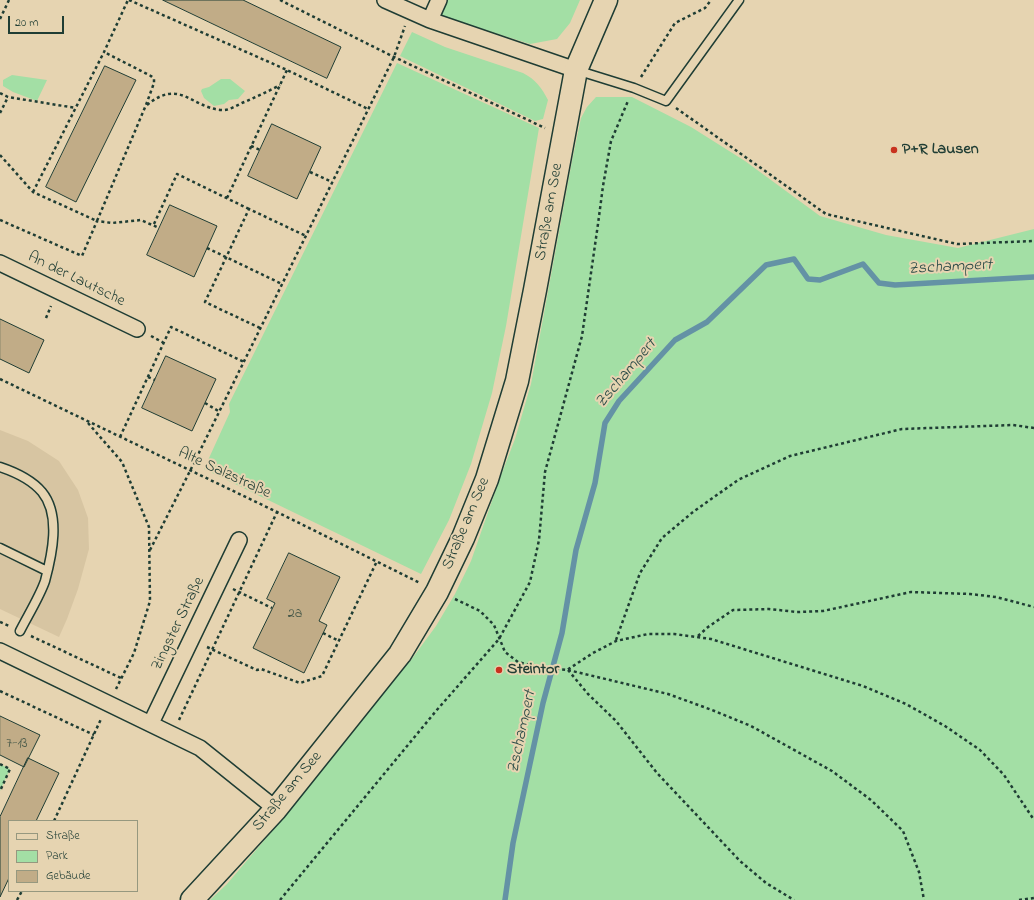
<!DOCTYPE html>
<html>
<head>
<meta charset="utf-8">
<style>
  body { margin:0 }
  #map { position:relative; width:1034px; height:900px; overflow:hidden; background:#e6d4b1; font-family:"Indie Flower",sans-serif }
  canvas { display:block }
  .legend { position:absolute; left:8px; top:820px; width:130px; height:72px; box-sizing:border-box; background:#e6d4b1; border:1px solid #96987f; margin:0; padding:5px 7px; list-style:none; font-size:12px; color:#1f3d34 }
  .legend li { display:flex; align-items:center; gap:8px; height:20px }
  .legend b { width:20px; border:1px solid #96987f }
  .scale { position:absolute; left:8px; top:16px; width:56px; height:18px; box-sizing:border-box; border:2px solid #1f3d34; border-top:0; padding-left:5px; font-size:12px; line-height:14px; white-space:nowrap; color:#1f3d34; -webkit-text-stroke:3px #e6d4b1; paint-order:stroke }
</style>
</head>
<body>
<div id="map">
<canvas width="1034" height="900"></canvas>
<ul class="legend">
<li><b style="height:5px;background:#e6d4b1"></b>Straße</li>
<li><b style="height:11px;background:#a3dfa5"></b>Park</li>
<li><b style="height:11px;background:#c1ac87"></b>Gebäude</li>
</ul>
<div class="scale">20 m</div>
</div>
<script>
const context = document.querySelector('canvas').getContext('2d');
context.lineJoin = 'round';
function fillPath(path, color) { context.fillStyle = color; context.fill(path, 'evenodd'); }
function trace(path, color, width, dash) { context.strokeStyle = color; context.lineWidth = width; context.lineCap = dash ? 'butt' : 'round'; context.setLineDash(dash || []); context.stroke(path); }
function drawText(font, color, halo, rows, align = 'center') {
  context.font = font + ' "Indie Flower",sans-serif'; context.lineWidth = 4; context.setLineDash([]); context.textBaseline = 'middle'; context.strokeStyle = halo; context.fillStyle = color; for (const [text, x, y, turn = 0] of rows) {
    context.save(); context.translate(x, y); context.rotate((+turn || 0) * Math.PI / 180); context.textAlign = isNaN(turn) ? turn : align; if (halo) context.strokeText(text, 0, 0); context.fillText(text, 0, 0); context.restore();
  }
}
fillPath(new Path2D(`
  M0 430 28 441 59 461 78 490 88 518 89 549 78 589 67 619 59 637 0 609Z`), '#d7c5a2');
fillPath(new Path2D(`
  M447 0H580L570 23 557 39 530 44 440 16Z
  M412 32 445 47 523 73C535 79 542 88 548 100L543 119 535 121 400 56Z
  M397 63 539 128 506 326 492 393 471 464 449 520 421 574 204 469 230 412 229 404Z
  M12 75 47 80 37 101 13 92 3 86V80Z
  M221 79H230L245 91 238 99 229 100 224 104 214 106 204 98 201 91 202 89 209 87Z
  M596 97H632L691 127 745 161 820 216 886 235 958 248 1034 229V900H210L227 884 285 816 381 695 411 660 436 626 455 594 471 561 500 478 515 439 531 384 572 161 581 118 587 107Z
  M0 764 10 769 0 791Z`), '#a3dfa5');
trace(new Path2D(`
  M505 900 513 843 543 703 562 633 576 550 595 483 605 423 619 401 675 340 707 322 766 265 794 259 808 279 820 280 863 264 879 283 895 285 1034 277`), '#6492a5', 5.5);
const building = new Path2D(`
  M163 0H243L341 47 327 78Z
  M105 66 136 80 76 202 46 187Z
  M272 124 321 147 297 199 248 176Z
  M170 205 217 226 194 277 147 255Z
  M0 319 44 340 29 373 0 359Z
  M166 356 216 379 192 431 142 408Z
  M289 553 340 577 319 621 327 625 304 673 253 648 275 603 267 599Z
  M0 716 40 735 24 767 0 755Z
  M28 758 59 773 36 821H9V878L0 897V817Z`);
fillPath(building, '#c1ac87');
trace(building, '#1f3d34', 1);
const lane = new Path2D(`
  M576 70 634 88 666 101 739 0
  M0 467C15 472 31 479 42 492 61 515 52 555 45 581 40 596 27 617 20 631
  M0 548 47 571`);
const street = new Path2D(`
  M385 0 430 20 576 70
  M430 20 439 0
  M0 263 137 329
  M0 651 200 748 276 809
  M151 723 239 540`);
const secondary = new Path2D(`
  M192 900 276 809 400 654 437 592 463 538 487 479 517 381 535 290 576 70 606 0`);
trace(lane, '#1f3d34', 11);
trace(street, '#1f3d34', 18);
trace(secondary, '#1f3d34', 25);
trace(new Path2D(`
  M129 0 287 70 368 109
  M280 0 394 57 545 128
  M0 19 9 0
  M641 77 675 23 705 8 711 0
  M0 93 8 97 76 108
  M147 105C180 78 190 107 221 110 230 111 238 104 247 101 258 96 269 91 280 85
  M676 108 826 214 957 244 1034 241
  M0 113 8 97
  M251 146 260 150
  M0 155 33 192 97 221 146 105 154 83V79L151 76 104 52
  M310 172 332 182
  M33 192 104 52 128 0
  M227 198 287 70
  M0 220 82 256 97 221 112 223 141 220 159 228
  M154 224 177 174 249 209
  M207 248 282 284
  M46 318 51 306
  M260 328 205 302 249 209 306 236
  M151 336 164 343
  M148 377 155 380
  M0 379 277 512 420 583
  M205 403 220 412
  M88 423 122 462 149 527 150 601 134 653 116 689
  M120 437 171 327 244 362
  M150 550 190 471 394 57 405 26
  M233 589 272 608
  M455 599 480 611 494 625 505 652 518 662 537 667 567 670 593 653 616 641 648 634H674L711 639 863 686 906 704 945 726 980 750 1004 775 1034 820
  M0 622 9 626
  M323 633 339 641
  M31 636 121 678
  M698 636 708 627 733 610 769 609 797 612 823 611 911 592 970 594 996 597 1034 607
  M616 640 640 573 662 538 693 512 738 480 790 456 902 429 1013 425 1034 428
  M207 647 257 670 261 669 300 683 322 676 377 561
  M568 670 668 694 712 710 751 726 832 771 871 800 903 831 919 872 924 900
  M568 670 588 694 616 721 657 773 740 861 766 883 794 900
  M0 691 94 735
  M179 720 277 512
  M0 764 10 769 0 791
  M54 821 101 719
  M17 900 22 891
  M280 900 436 711 499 639 530 582 539 540 545 472 582 336 598 224 603 186 611 141 628 101
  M1019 900 1034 898`), '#1f3d34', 2.5, [3, 3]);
trace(lane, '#e6d4b1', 8);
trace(street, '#e6d4b1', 15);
trace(secondary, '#e6d4b1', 22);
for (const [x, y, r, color] of [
  [894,150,4,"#c8321e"],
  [499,670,4,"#c8321e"]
]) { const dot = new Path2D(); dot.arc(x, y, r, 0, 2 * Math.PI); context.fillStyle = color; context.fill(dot); trace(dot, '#e6d4b1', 1.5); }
drawText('14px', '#485949', null, [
  ["2a",295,615],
  ["7-13",17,745]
]);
drawText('bold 16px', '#1f3d34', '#e6d4b1', [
  ["P+R Lausen",902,150],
  ["Steintor",507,670]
], 'left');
drawText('16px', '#1f3d34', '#e6d4b1', [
  ["Straße am See",550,212,-80],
  ["An der Lautsche",76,280,26],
  ["Alte Salzstraße",224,474,25],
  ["Straße am See",467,524,-67],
  ["Zingster Straße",179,624,-64],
  ["Straße am See",288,792,-50]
]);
drawText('italic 17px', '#2a4b47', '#e6d4b1', [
  ["Zschampert",950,268,-3],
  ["Zschampert",627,374,-50],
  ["Zschampert",523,732,-78]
]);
</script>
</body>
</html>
